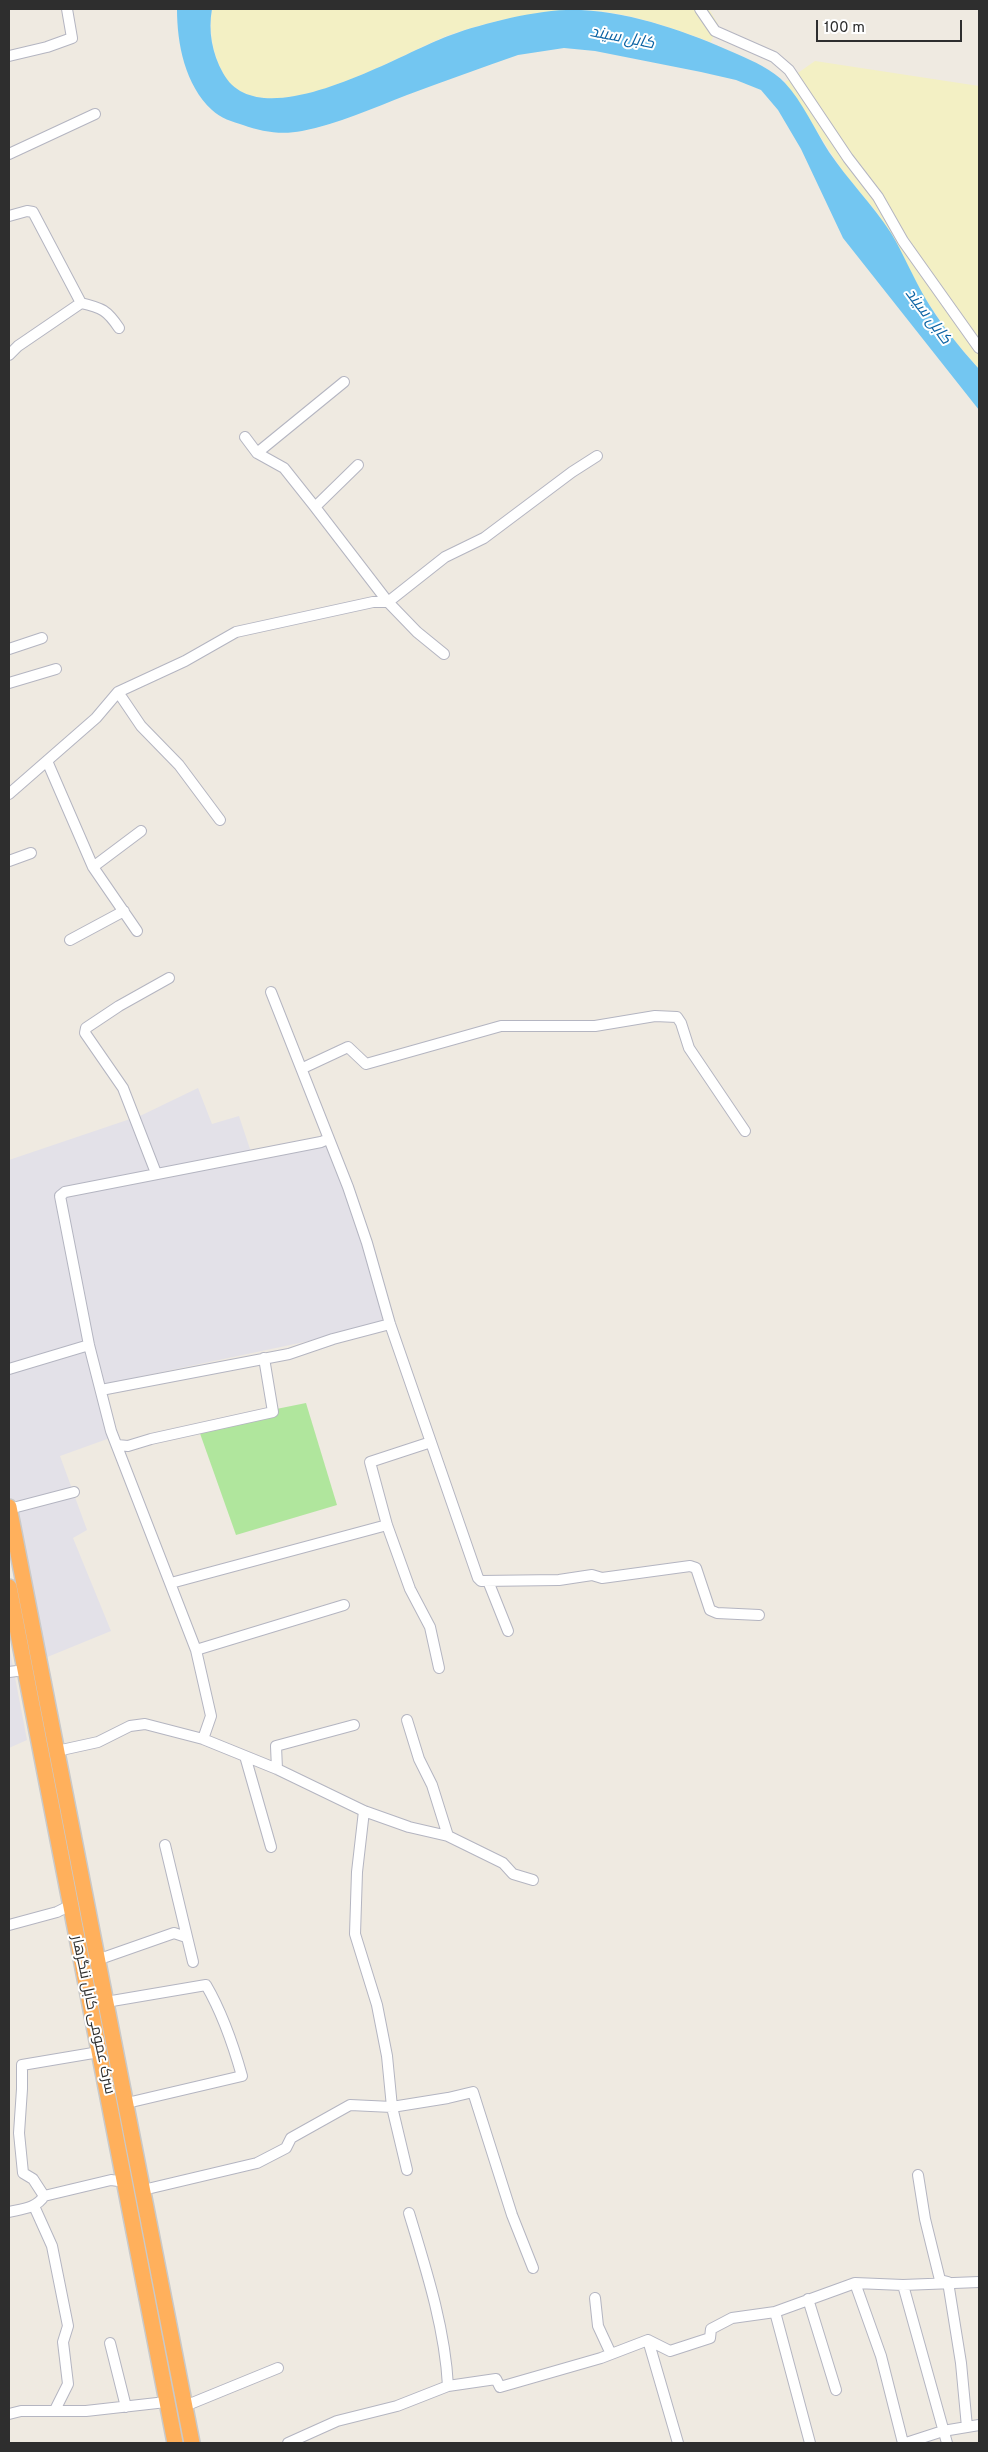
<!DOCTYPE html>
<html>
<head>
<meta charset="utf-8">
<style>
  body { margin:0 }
  #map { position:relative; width:988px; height:2452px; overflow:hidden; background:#efeae1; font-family:Overpass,sans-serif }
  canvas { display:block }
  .frame { position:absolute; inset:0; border:10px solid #2e2e2e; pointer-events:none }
  .scale { position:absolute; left:816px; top:20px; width:146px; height:22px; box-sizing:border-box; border:2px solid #2e2e2e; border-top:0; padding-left:6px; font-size:15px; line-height:18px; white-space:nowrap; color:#2e2e2e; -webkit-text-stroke:4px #fff; paint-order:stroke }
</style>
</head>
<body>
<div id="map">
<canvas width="988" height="2452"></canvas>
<div class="frame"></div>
<div class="scale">100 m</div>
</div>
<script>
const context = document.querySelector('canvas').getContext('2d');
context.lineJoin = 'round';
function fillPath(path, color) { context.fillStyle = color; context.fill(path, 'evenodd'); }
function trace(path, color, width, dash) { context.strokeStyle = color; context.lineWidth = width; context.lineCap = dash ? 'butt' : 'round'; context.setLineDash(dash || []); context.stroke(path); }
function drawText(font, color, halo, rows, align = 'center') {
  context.font = font + ' Overpass,Cairo,sans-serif'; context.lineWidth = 4; context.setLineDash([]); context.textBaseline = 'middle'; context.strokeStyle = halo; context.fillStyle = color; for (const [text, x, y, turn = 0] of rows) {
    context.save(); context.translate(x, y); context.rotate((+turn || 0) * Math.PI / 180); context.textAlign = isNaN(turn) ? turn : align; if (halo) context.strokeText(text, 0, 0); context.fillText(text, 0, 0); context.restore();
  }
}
fillPath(new Path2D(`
  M198 1088 212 1124 239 1116 252 1155 328 1139 390 1324 100 1385 110 1438 60 1456 87 1530 73 1538 111 1631 40 1660 9 1507V1160L142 1115Z
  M9 1646 27 1740 9 1748Z`), '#e3e1e8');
fillPath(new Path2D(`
  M306 1403 337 1505 236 1535 197 1425Z`), '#b0e69d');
fillPath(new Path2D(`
  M212 9H709L718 24 711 42C669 27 624 10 579 10 564 10 548 12 534 14 506 18 475 26 449 35 398 55 279 129 230 84 226 81 224 75 222 71 212 52 209 30 212 9Z
  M815 61 979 86V369L950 335 925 298 879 215 844 173 785 82Z`), '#f3f0c4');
fillPath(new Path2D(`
  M177 9H212C208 31 212 53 223 73 260 141 402 52 451 35 487 22 544 8 581 10 635 13 688 32 737 54 753 61 773 70 785 83 802 101 815 130 829 152 848 180 872 204 891 233 903 253 912 275 924 296 939 322 959 347 979 369V410L843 238 801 149 778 110 761 90 736 80 701 72 595 51 564 48 518 55C481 68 444 81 407 95 373 108 338 124 302 131 282 135 262 132 243 125 233 122 220 118 212 110 185 85 177 44 177 9Z`), '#73c6f1');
const minor = new Path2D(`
  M700 9 715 31 774 57 789 70 848 158 878 197 903 241 979 348
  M9 56 47 47 72 38 67 9
  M9 154 95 114
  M9 216 27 211 33 212 81 303
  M9 355 18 346 81 303C102 308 107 310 119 328
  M245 437 257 453 284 468 315 507
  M257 453 344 382
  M358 465 315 507 388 602 417 632 444 654
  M9 649 42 638
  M9 683 56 669
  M118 692 141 726 179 765 220 820
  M47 761 93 867 137 931
  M9 794 96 718 118 692 185 661 236 632 373 602H388L445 557 484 538 572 472 597 456
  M9 861 31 853
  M93 867 141 831
  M70 940 124 911
  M271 992 348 1187 367 1243 390 1324 478 1578 481 1581 559 1580 592 1575 602 1578 690 1566 696 1568 710 1610 717 1613 759 1615
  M303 1068 348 1047 366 1064 501 1026H595L655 1016 677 1017 681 1023 689 1048 745 1131
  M156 1173 123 1088 85 1033 86 1028 119 1006 169 978
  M9 1369 89 1345
  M101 1390 289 1354 333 1339 390 1324
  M431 1442 370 1462 387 1525 410 1589 430 1627 439 1668
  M117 1445 128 1446 151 1439 273 1412 264 1358
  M9 1509 74 1492
  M488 1581 508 1631
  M171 1583 387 1525
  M196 1650 344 1605
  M9 1672 25 1670
  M407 1720 419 1759 432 1785 448 1836
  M203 1739 211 1716 196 1650 111 1431 89 1345 60 1196 65 1192 321 1142 328 1139
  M57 1751 98 1742 130 1726 145 1724 203 1739 277 1769 364 1811 409 1827 448 1836 503 1863 513 1874 533 1880
  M245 1756 271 1847
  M277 1769 276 1746 354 1725
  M364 1811 357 1872 355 1934 377 2005 387 2056 392 2107 407 2170
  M165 1845 193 1962
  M9 1925 57 1912 69 1906
  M97 1960 174 1933 186 1937
  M106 2002 206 1985C223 2014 233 2044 242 2076L127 2103
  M918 2175 925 2219 940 2280 948 2282 961 2363 967 2427
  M143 2190 257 2163 286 2148 291 2138 350 2105 392 2107 448 2098 473 2092 512 2215 533 2268
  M44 2196 33 2179 23 2173 19 2133 22 2089V2065L99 2052
  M34 2206 52 2246 68 2326 63 2342 68 2384 55 2410
  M9 2212C22 2209 37 2208 44 2196L111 2180 126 2182
  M409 2213C426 2269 445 2328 448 2386
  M903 2285 947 2443
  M595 2298 598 2326 611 2354
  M808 2299 836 2390
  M775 2312 810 2443
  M648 2340 678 2443
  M110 2343 126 2407
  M185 2406 278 2368
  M9 2414 21 2411H86L166 2402
  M288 2443 337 2421 397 2406 448 2386 496 2379 500 2387 601 2358 648 2340 670 2351 710 2338 711 2329 732 2318 775 2312 855 2283
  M903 2443 881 2356 855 2283 903 2285 979 2282
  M906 2443 943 2431 979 2425`);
const highway = new Path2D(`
  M9 1507 192 2443
  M9 1587 175 2443`);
trace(minor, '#b4b5c1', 12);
trace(highway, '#c9c9c9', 18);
trace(minor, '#fff', 10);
trace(highway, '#ffb05c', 15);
drawText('15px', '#2e2e2e', '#fff', [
  ["سرک عمومی کابل ننگرهار",92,2015,78]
]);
drawText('italic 16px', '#0b63a4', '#fff', [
  ["کابل سيند",622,39,11],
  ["کابل سيند",927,317,53]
]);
</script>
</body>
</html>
